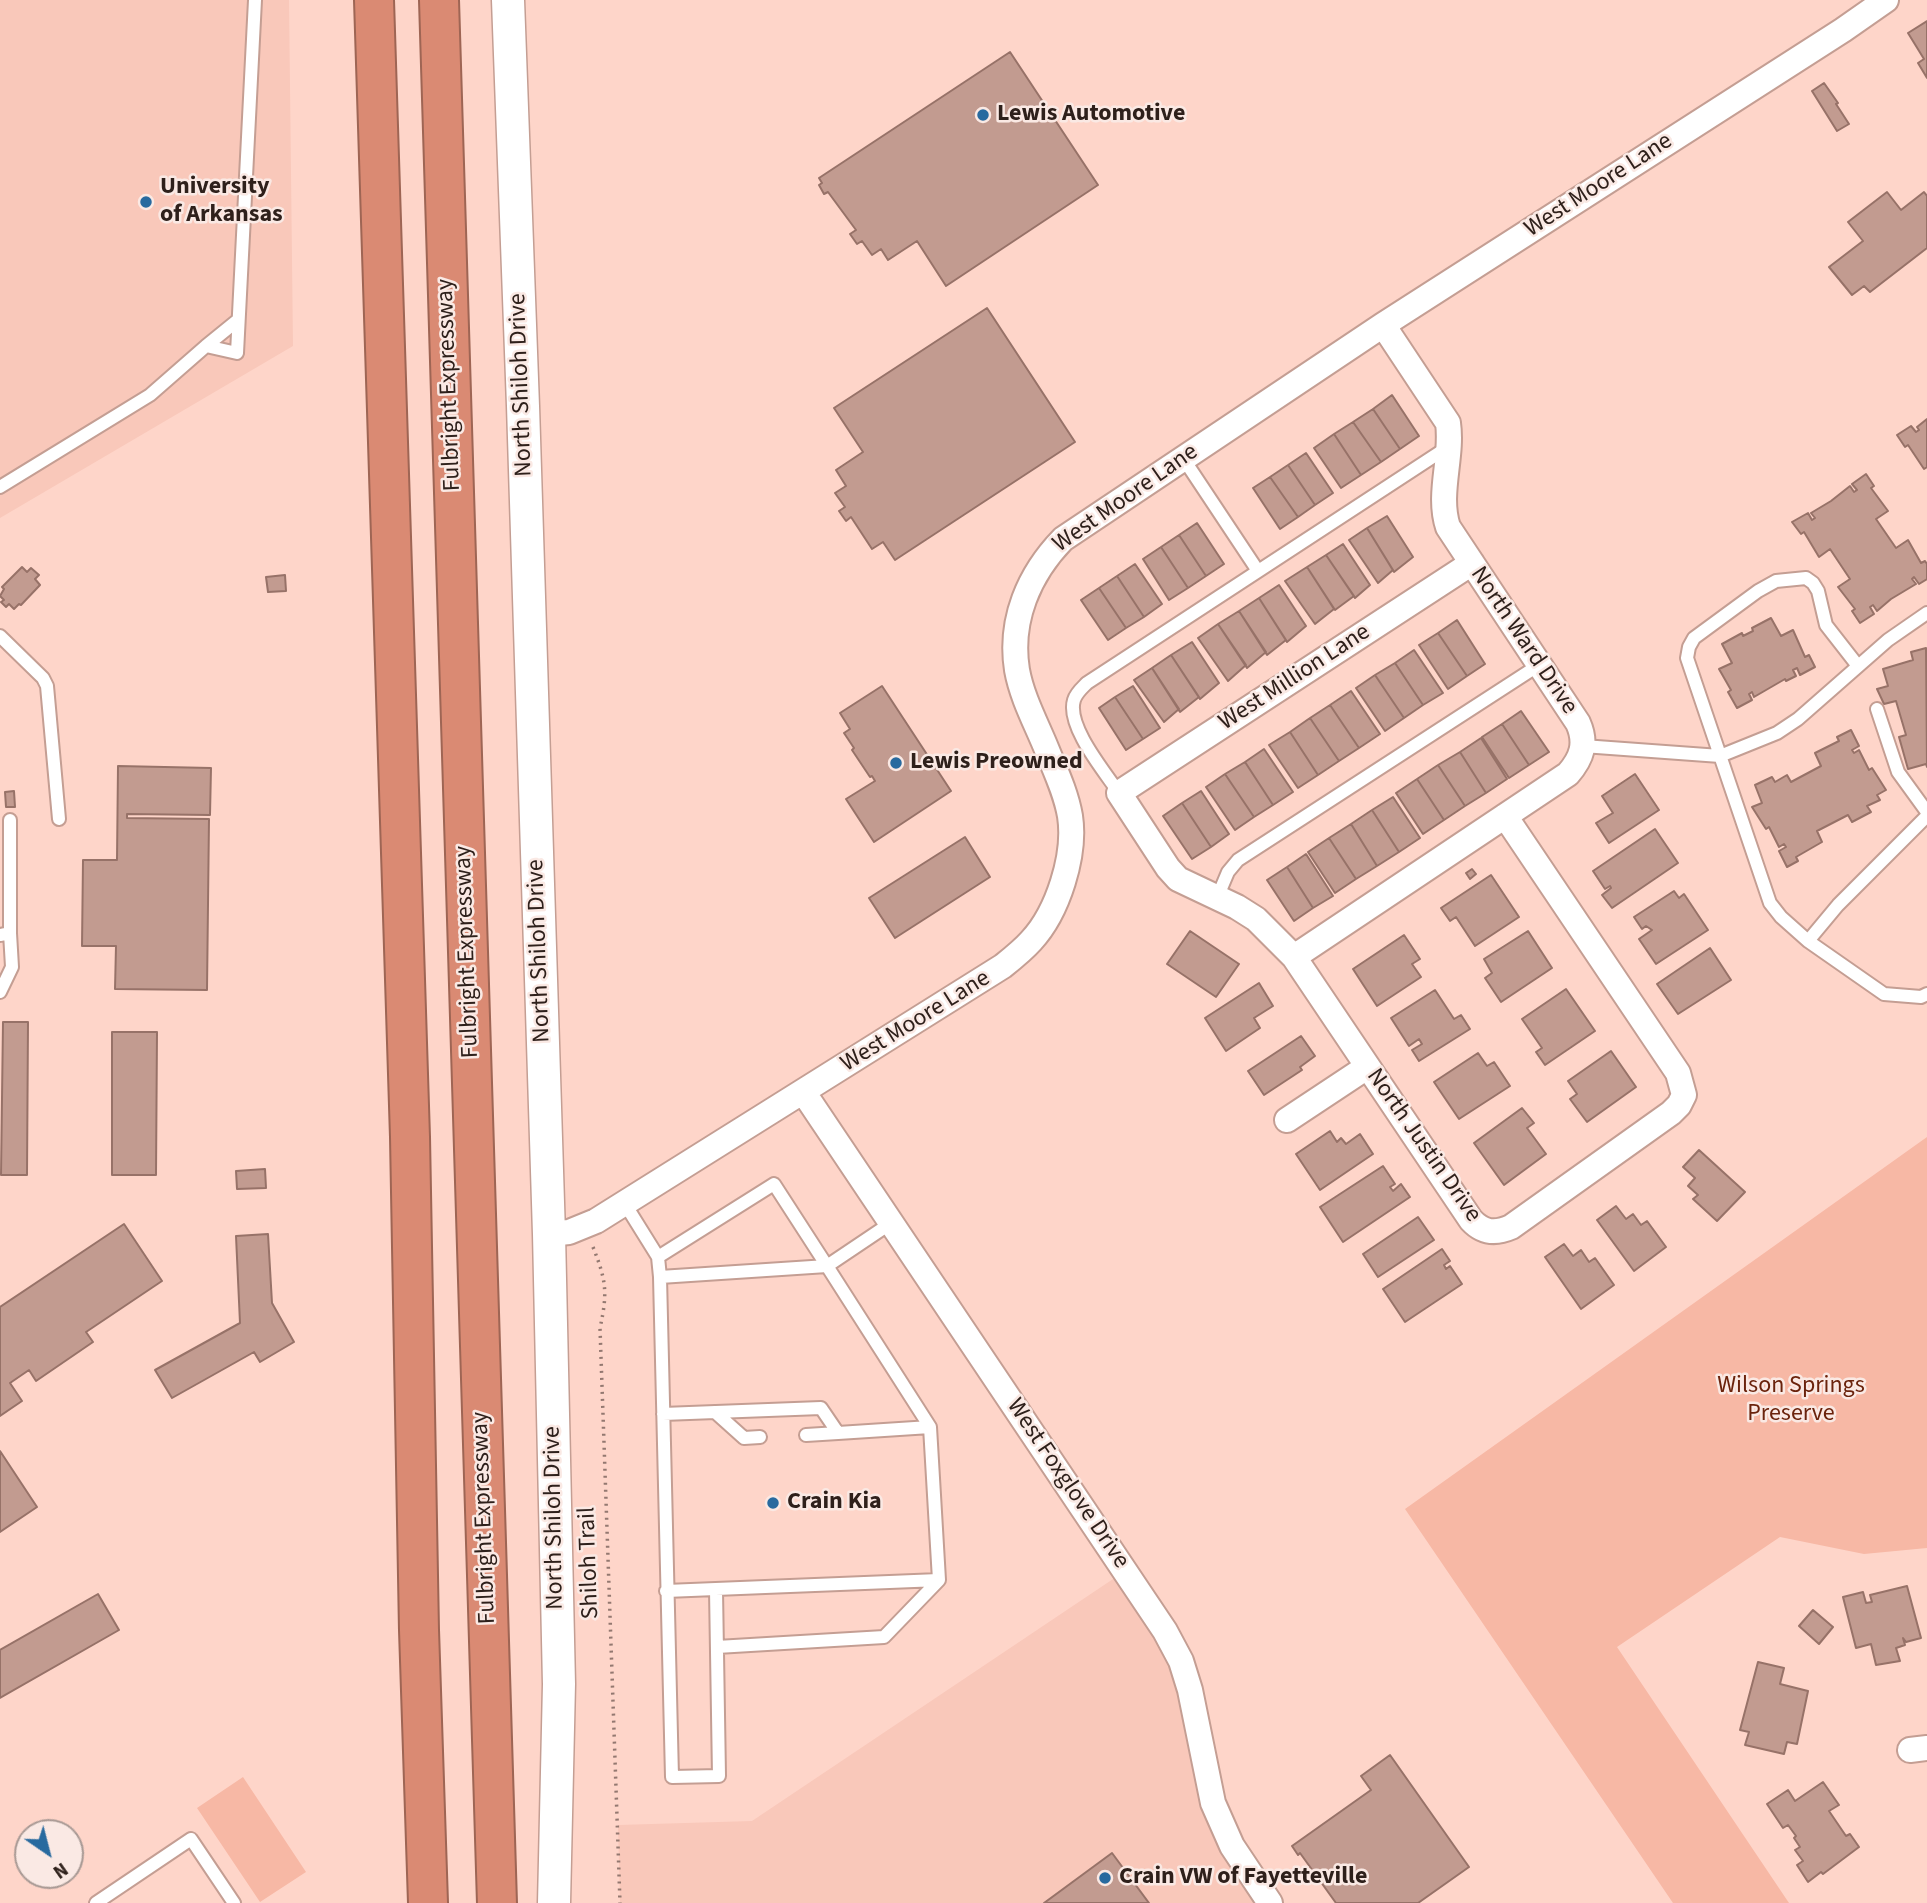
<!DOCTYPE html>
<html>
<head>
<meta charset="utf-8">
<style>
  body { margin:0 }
  #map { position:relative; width:1927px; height:1903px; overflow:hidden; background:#fed5c9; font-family:"Source Sans 3",sans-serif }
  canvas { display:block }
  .north { position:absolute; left:14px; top:1819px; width:70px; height:70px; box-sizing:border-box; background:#fae9e4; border:2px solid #a89994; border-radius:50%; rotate:145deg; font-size:19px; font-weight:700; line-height:28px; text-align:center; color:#2e201b }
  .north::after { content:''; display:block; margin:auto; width:24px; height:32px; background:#286a9f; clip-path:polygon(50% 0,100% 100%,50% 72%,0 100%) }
</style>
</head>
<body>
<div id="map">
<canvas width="1927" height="1903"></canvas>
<div class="north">N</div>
</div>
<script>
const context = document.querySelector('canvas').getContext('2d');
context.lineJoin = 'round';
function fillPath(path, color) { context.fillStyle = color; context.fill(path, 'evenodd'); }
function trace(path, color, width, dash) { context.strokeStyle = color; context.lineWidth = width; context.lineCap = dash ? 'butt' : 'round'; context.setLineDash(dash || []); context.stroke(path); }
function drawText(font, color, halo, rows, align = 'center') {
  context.font = font + ' "Source Sans 3",sans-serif'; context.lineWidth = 5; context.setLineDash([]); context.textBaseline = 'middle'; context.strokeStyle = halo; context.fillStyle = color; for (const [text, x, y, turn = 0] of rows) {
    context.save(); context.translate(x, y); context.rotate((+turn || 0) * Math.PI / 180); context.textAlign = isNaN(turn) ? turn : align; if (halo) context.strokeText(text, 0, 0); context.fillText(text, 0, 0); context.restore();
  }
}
fillPath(new Path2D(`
  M0 0H289L293 346 0 518Z
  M1125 1571 1165 1631 1213 1803 1270 1903H620L618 1825 752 1821Z`), '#f9c8ba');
fillPath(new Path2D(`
  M1927 1137V1548L1864 1554 1780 1537 1617 1647 1789 1903H1673L1405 1509Z
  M243 1777 306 1872 260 1902 197 1808Z`), '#f7b8a5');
const building = new Path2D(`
  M1927 21V78L1918 63 1924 59 1908 33Z
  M1010 52 1098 185 946 286 917 241 888 260 881 249 872 255 862 241 857 244 850 234 856 230 828 192 824 194 819 185 822 183 819 178Z
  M1824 83 1838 103 1836 104 1849 124 1837 131 1812 91Z
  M1887 192 1901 210 1924 192 1927 196V248L1870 292 1864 286 1852 295 1829 267 1863 241 1848 222Z
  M987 308 1075 442 895 560 883 542 872 549 851 517 846 521 839 511 845 507 835 493 846 486 836 470 863 452 834 408Z
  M1392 395 1419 436 1400 449 1373 409Z
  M1373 409 1400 449 1381 462 1353 422Z
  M1927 419V467L1924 469 1908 445 1905 447 1897 435 1911 426 1916 432 1919 430 1917 427Z
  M1353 422 1381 462 1361 475 1334 434Z
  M1334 434 1361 475 1341 488 1314 448Z
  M1306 453 1333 493 1315 505 1288 465Z
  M1288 465 1315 505 1298 517 1270 477Z
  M1866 474 1874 486 1871 488 1888 511 1876 519 1896 548 1908 540 1921 563 1925 561 1927 564V579L1919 584 1914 577 1912 579 1916 584 1891 599 1877 611 1873 605 1870 607 1874 614 1860 623 1852 611 1855 609 1838 587 1850 579 1830 549 1819 557 1804 532 1801 534 1792 522 1808 513 1812 520 1815 518 1811 513 1831 501 1850 486 1854 492 1857 490 1852 484Z
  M1270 477 1298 517 1280 529 1253 488Z
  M1387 516 1413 557 1394 572 1367 528Z
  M1197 523 1224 564 1206 576 1179 535Z
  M1367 528 1393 570 1378 583 1349 540Z
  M1179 535 1206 576 1188 588 1161 547Z
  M1343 544 1370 585 1355 598 1326 555Z
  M1161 547 1188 588 1169 600 1143 559Z
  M1326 555 1354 596 1335 610 1307 567Z
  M1135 564 1162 604 1144 617 1117 576Z
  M22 567 27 572 31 568 39 575 35 579 40 585 21 605 19 604 14 609 9 604 6 607 1 602 4 600 0 596 4 589 2 587Z
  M1307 567 1334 609 1315 624 1285 581Z
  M285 575 286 591 268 592 266 577Z
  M1117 576 1144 617 1126 628 1099 588Z
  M1279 585 1306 626 1287 642 1259 598Z
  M1099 588 1126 628 1108 640 1081 600Z
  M1259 598 1286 640 1267 655 1239 611Z
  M1239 611 1266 652 1247 668 1218 624Z
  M1771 618 1781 636 1793 630 1805 657 1809 655 1815 667 1800 675 1797 668 1793 670 1796 676 1786 681 1785 679 1754 697 1752 692 1749 694 1752 700 1737 708 1728 692 1731 690 1719 669 1732 663 1722 644 1742 633 1743 636 1753 631 1752 628Z
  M1457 620 1485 664 1467 676 1438 633Z
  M1218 624 1246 665 1228 681 1198 638Z
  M1438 633 1467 676 1448 689 1419 645Z
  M1192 642 1219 683 1200 699 1171 655Z
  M1926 648 1927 767 1926 764 1908 769 1899 737 1906 735 1896 701 1884 704 1877 689 1888 686 1883 669 1913 660 1911 652Z
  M1414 650 1443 693 1423 705 1395 663Z
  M1171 655 1199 697 1180 712 1152 668Z
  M1395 663 1423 705 1404 718 1375 675Z
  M1152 668 1179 709 1164 722 1134 680Z
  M1375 675 1404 718 1385 731 1356 688Z
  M882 686 951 791 874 842 846 799 875 781 872 776 870 777 852 750 854 748 844 733 850 729 840 713Z
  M1133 686 1160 728 1143 739 1115 697Z
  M1351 691 1380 734 1359 748 1330 705Z
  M1115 697 1143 739 1126 750 1099 708Z
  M1330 705 1359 748 1339 761 1310 718Z
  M1521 711 1549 752 1529 765 1502 724Z
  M1310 718 1339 761 1318 775 1290 732Z
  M1502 724 1529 765 1509 778 1482 737Z
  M1851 730 1859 746 1852 750 1854 753 1859 750 1869 770 1872 768 1886 790 1877 795 1880 800 1867 806 1871 812 1852 822 1848 815 1817 831 1822 842 1796 857 1798 861 1787 867 1779 851 1786 847 1784 844 1779 847 1769 827 1766 829 1752 807 1762 803 1755 785 1772 777 1775 782 1787 775 1791 782 1821 766 1815 753 1839 741 1837 737Z
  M1290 732 1318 775 1298 788 1269 745Z
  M1481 738 1507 779 1486 793 1460 752Z
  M1264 749 1293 792 1273 805 1245 762Z
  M1460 752 1486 793 1465 806 1438 765Z
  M1245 762 1273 805 1254 817 1225 774Z
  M1438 765 1465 806 1444 820 1417 779Z
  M118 766 211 768 210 815 127 814V818L209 819 207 990 115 989 116 946H82L83 860H117Z
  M1225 774 1254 817 1235 830 1206 787Z
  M1635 774 1659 810 1609 843 1596 823 1613 813 1602 796Z
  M1417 779 1444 820 1423 834 1396 793Z
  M14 791 15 807H6L5 792Z
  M1201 791 1229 834 1211 847 1182 803Z
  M1393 797 1420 838 1399 852 1372 810Z
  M1182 803 1211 847 1192 859 1163 816Z
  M1372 810 1399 852 1377 866 1351 824Z
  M1351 824 1377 866 1356 879 1329 838Z
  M1655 829 1678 863 1612 908 1602 895 1611 888 1610 886 1605 889 1593 871Z
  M965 837 990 877 895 938 869 898Z
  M1329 838 1356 879 1335 893 1308 852Z
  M1306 854 1333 896 1313 908 1287 867Z
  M1287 867 1313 908 1294 921 1267 880Z
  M1472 869 1476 874 1470 879 1466 873Z
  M1491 875 1519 917 1475 946 1456 917 1450 921 1441 908Z
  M1674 891 1679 898 1684 894 1708 930 1656 964 1639 939 1652 930 1646 926 1642 929 1634 917Z
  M1190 931 1239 964 1216 997 1167 964Z
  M1528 931 1552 968 1501 1002 1485 978 1492 973 1484 959Z
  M1404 935 1420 959 1412 964 1421 977 1377 1006 1353 969Z
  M1710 948 1731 980 1678 1014 1657 984Z
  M1259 983 1273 1006 1254 1018 1260 1028 1226 1051 1205 1018Z
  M1566 989 1595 1031 1545 1065 1536 1052 1542 1048 1522 1019Z
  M1435 990 1454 1019 1461 1015 1470 1029 1419 1061 1412 1050 1422 1044 1419 1039 1409 1046 1391 1018Z
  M3 1022H28L27 1175H1Z
  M112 1032H157L156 1175H112Z
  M1301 1036 1315 1056 1300 1067 1302 1070 1264 1095 1248 1071Z
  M1611 1051 1636 1087 1587 1122 1570 1099 1577 1094 1568 1081Z
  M1478 1053 1487 1066 1494 1062 1510 1086 1459 1119 1434 1082Z
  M1522 1108 1534 1123 1527 1128 1546 1154 1504 1185 1474 1143Z
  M1330 1131 1337 1142 1341 1138 1346 1144 1360 1134 1373 1154 1320 1190 1296 1154Z
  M1699 1150 1745 1192 1717 1221 1693 1199 1698 1195 1688 1186 1695 1178 1683 1167Z
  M1383 1166 1395 1184 1390 1187 1393 1191 1401 1184 1410 1197 1343 1242 1320 1207Z
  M265 1169 266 1188 237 1189 236 1171Z
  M1616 1206 1626 1219 1633 1214 1641 1225 1647 1221 1666 1247 1634 1271 1597 1220Z
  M1418 1217 1434 1240 1378 1277 1363 1254Z
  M124 1224 162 1281 86 1332 93 1342 36 1381 29 1370 10 1383 22 1401 0 1416V1307Z
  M268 1234 272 1303 294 1342 260 1362 254 1352 172 1398 155 1370 240 1323 236 1236Z
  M1564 1244 1573 1256 1581 1250 1589 1262 1595 1258 1614 1285 1581 1309 1545 1257Z
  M1442 1249 1450 1261 1444 1265 1446 1269 1450 1266 1462 1284 1405 1322 1383 1289Z
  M0 1451 37 1507 0 1532Z
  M1907 1586 1921 1638 1906 1642 1903 1638 1905 1645 1896 1648 1900 1661 1876 1665 1871 1644 1856 1648 1843 1597 1863 1592 1866 1603 1872 1602 1870 1595Z
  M98 1594 119 1630 0 1698V1650Z
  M1813 1610 1833 1627 1819 1644 1799 1626Z
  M1758 1662 1784 1668 1780 1684 1808 1691 1797 1744 1787 1742 1784 1754 1745 1745 1749 1732 1740 1730Z
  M1390 1755 1469 1867 1418 1903H1336L1300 1853 1298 1855 1292 1846 1371 1790 1361 1776Z
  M1823 1782 1839 1805 1829 1811 1846 1836 1850 1834 1859 1847 1823 1874 1821 1872 1808 1882 1797 1865 1803 1861 1795 1850 1800 1847 1794 1838 1796 1836 1788 1825 1783 1828 1767 1804 1788 1790 1795 1801Z
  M1112 1853 1149 1903H1044Z`);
fillPath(building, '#c29b90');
trace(building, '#977268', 2);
const service = new Path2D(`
  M206 346 238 320
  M1183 458 1258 571
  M0 487 150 395 206 346 237 353 255 0
  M0 636 43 678 47 686 59 819
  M1858 666 1826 625 1818 591 1813 583 1806 578 1776 581 1758 591 1694 638 1689 647 1687 658 1770 903 1781 917 1808 941 1884 994 1921 997 1927 994
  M1877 709 1898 772 1927 812
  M1583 746 1720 756 1777 733 1798 719 1888 640 1927 613
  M1119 793C1105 772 1066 726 1074 700 1076 693 1082 688 1087 683L1448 447
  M1217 898 1228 872 1238 860 1539 665
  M0 935 10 933V820
  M1808 941 1838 905 1927 816
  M0 992 12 967 10 933
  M625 1204 658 1257 660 1277 672 1777 719 1776 716 1590
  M658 1257 774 1184 827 1266 891 1223
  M660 1277 827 1266 930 1427 939 1580 666 1591
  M715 1412 744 1438 760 1437
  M663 1414 821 1408 838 1433 930 1427
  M806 1435 838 1433
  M717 1647 884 1637 939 1580
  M96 1903 191 1839 234 1903`);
const minor = new Path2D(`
  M1472 563 1119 793 1168 868 1178 879 1237 907 1256 919 1294 957 1471 1220C1483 1233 1495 1234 1511 1227L1671 1113 1679 1105 1684 1095 1678 1073 1505 816
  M1294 957 1568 774C1582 758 1587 743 1578 723L1448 527C1437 494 1453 457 1448 423L1383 325
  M804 1093 1165 1631 1181 1661 1190 1690 1213 1803 1232 1846 1270 1903
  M1287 1120 1367 1067
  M549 1234 569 1232 596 1221 1003 966C1013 958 1023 950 1031 941 1058 912 1076 855 1070 816 1066 793 1056 772 1047 750 1037 725 1022 698 1017 670 1009 620 1029 574 1063 539L1383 325 1843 30 1886 0
  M1910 1750 1927 1748`);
const tertiary = new Path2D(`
  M508 0 523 406 549 1234 559 1684 554 1903`);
const motorway = new Path2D(`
  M374 0 410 1137 419 1630 428 1903
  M439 0 497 1903`);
trace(service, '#c49e93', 16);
trace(minor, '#c49e93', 28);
trace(tertiary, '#c49e93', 35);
trace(motorway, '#9e6554', 42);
trace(new Path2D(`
  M593 1247C606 1280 608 1292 600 1328L620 1903`), '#937870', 3.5, [2, 5]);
trace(service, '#fff', 12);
trace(minor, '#fff', 24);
trace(tertiary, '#fff', 32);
trace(motorway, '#da8a73', 38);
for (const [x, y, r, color] of [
  [983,115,7,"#286a9f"],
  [146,202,7,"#286a9f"],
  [896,763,7,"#286a9f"],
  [773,1503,7,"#286a9f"],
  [1105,1878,7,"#286a9f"]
]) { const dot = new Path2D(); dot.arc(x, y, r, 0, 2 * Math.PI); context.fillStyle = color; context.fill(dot); trace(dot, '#fae9e4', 2.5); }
drawText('bold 24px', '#2e201b', '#fae9e4', [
  ["Lewis Automotive",997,115],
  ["University",160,188],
  ["of Arkansas",160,216],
  ["Lewis Preowned",910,763],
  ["Crain Kia",787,1503],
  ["Crain VW of Fayetteville",1119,1878]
], 'left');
drawText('24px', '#2e201b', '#fae9e4', [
  ["West Moore Lane",1599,186,-33],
  ["Fulbright Expressway",450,385,-92],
  ["North Shiloh Drive",522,385,-92],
  ["West Moore Lane",1126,499,-35],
  ["North Ward Drive",1523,641,56],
  ["West Million Lane",1295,678,-33],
  ["North Shiloh Drive",540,951,-92],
  ["Fulbright Expressway",468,952,-92],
  ["West Moore Lane",916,1022,-32],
  ["North Justin Drive",1423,1146,55],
  ["West Foxglove Drive",1067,1484,56],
  ["Fulbright Expressway",485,1518,-92],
  ["North Shiloh Drive",555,1518,-91],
  ["Shiloh Trail",590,1563,-92]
]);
drawText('24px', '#6b230c', '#fae9e4', [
  ["Wilson Springs",1791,1387],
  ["Preserve",1791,1415]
]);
</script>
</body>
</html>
